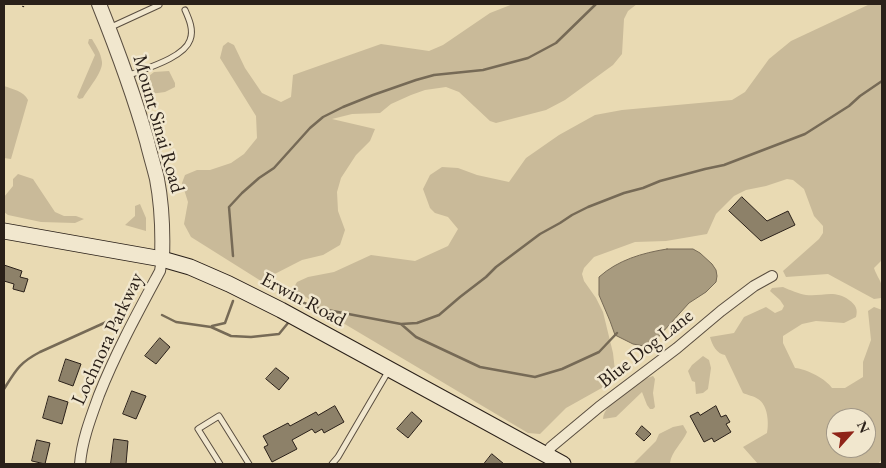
<!DOCTYPE html>
<html>
<head>
<meta charset="utf-8">
<style>
  body { margin:0 }
  #map { position:relative; width:886px; height:468px; overflow:hidden; background:#e9dab3; font-family:"EB Garamond",serif }
  canvas { display:block }
  .frame { position:absolute; inset:0; border:5px solid #2a2019; pointer-events:none }
  .north { position:absolute; left:826px; top:408px; width:50px; height:50px; box-sizing:border-box; background:#f1e7ce; border:1px solid #a19786; border-radius:50%; rotate:64deg; font-size:14px; font-weight:700; line-height:20px; text-align:center; color:#2a2019 }
  .north::after { content:''; display:block; margin:auto; width:18px; height:22px; background:#8f2418; clip-path:polygon(50% 0,100% 100%,50% 72%,0 100%) }
</style>
</head>
<body>
<div id="map">
<canvas width="886" height="468"></canvas>
<div class="frame"></div>
<div class="north">N</div>
</div>
<script>
const context = document.querySelector('canvas').getContext('2d');
context.lineJoin = 'round';
function fillPath(path, color) { context.fillStyle = color; context.fill(path, 'evenodd'); }
function trace(path, color, width, dash) { context.strokeStyle = color; context.lineWidth = width; context.lineCap = dash ? 'butt' : 'round'; context.setLineDash(dash || []); context.stroke(path); }
function drawText(font, color, halo, rows, align = 'center') {
  context.font = font + ' "EB Garamond",serif'; context.lineWidth = 5; context.setLineDash([]); context.textBaseline = 'middle'; context.strokeStyle = halo; context.fillStyle = color; for (const [text, x, y, turn = 0] of rows) {
    context.save(); context.translate(x, y); context.rotate((+turn || 0) * Math.PI / 180); context.textAlign = isNaN(turn) ? turn : align; if (halo) context.strokeText(text, 0, 0); context.fillText(text, 0, 0); context.restore();
  }
}
fillPath(new Path2D(`
  M513 4H637L628 11 624 19 622 54 613 65 565 100 546 110 496 123 490 121 459 92 446 87 425 90 411 95 391 104 380 113 352 114 332 119 375 129 370 141 356 155 341 178 337 192 338 211 345 230 340 245 323 255 302 260 261 281 191 237 184 224 188 202 182 183 185 175 197 170H210L231 163 244 154 257 138 256 116 220 58 223 46 228 42 234 45 245 68 262 93 281 102 291 97 293 75 381 44 429 51 443 45 490 13Z
  M870 4H882V260L874 268C878 280 886 285 881 298L874 299 828 274 786 277 783 271 819 239 823 233V226L814 216 804 189 793 180 787 179 766 186 746 190 734 196 716 214 707 234 666 241 635 242 594 257 584 268 582 274 584 281 596 298 603 312 613 353 616 380 566 408 540 434 528 433 343 323 303 295H297L293 289 297 282 308 277 334 272 371 255 415 261 448 246 458 229 448 217 435 213 430 208 423 189 430 175 442 167 458 168 477 175 509 182 526 158 559 135 595 115 622 110 732 100 745 92 769 59 791 41Z
  M89 39H92C96 46 101 53 102 62 103 72 88 89 83 98L79 99 77 97 95 55 88 43Z
  M169 71 175 83V87L165 92 150 94 145 79 154 72Z
  M4 86C12 89 24 91 28 100L11 159 4 158Z
  M18 174 33 179 55 212 64 216H76L84 219 75 223 41 222 8 215 4 212V197L13 186V179Z
  M140 204 146 218V231L125 225 135 216V206Z
  M783 287C790 290 799 294 806 295 822 297 834 289 849 300 856 305 858 309 856 317L844 323 816 321 802 324 783 336V343L795 368C807 369 826 379 832 388H845L863 377V362L871 340 868 311 874 307 882 310V459L878 464H758L743 447 767 433C769 423 768 405 758 399 754 396 747 395 743 393L725 355C717 354 712 345 710 337L734 333 744 317 766 307 775 313 782 310 784 306 780 300 770 291 772 288ZM836 418H866V448H836Z
  M703 356 709 360 711 368 708 389 703 393 696 394 695 382 692 381 688 371 692 365Z
  M653 376 655 379 653 393 655 407 653 409H650L647 405 642 392 616 417 603 419C604 402 638 381 653 376Z
  M683 425 687 432C683 442 671 452 670 463L668 464H633L656 441 659 434 673 427Z`), '#c9ba99');
const water = new Path2D(`
  M667 249H693L700 253 712 264 716 270 717 276 716 282 706 292 689 303 652 344 644 346 633 344 615 335 610 321 599 295V277C618 260 642 253 667 249Z`);
fillPath(water, '#a89b7f');
trace(water, '#766a56', 1);
trace(new Path2D(`
  M233 256 229 207 242 193 259 178 274 168 310 128 323 117 343 107 373 95 416 80 434 75 483 70 528 58 556 43 596 4
  M304 303 322 309 401 324 417 323 439 315 460 297 486 277 496 267 540 234 560 223 572 215 588 207 624 193 643 188 660 181 705 169 724 165 805 134 849 106 860 96 882 81
  M162 315 176 322 211 327 231 336 251 337 279 334 288 323
  M401 324 416 337 480 367 535 377 562 369 599 352 617 333
  M212 326 225 323 233 301
  M4 389C16 370 19 363 40 352L124 314`), '#766a56', 2.5);
const building = new Path2D(`
  M742 197 767 221 788 211 795 225 761 241 729 211Z
  M4 265 22 271 20 277 28 279 24 292 13 289 14 284 4 281Z
  M160 338 170 347 156 364 145 356Z
  M66 359 81 364 73 386 59 381Z
  M276 368 289 378 279 390 266 379Z
  M132 391 146 396 136 419 123 414Z
  M49 396 68 402 62 424 43 418Z
  M335 406 344 422 324 433 322 429 315 433 312 429 292 440 297 449 272 462 264 447 268 445 263 436 288 423 290 426 316 412 318 415Z
  M716 406 721 417 726 415 730 422 726 424 731 432 714 442 712 438 704 442 690 416 698 412 700 415Z
  M412 412 422 421 408 438 397 429Z
  M642 426 651 434 644 441 636 434Z
  M114 439 128 441 126 464H111Z
  M37 440 50 443 45 464 32 461Z
  M492 454 504 464H484Z`);
fillPath(building, '#8d8169');
trace(building, '#2a2019', 1);
const service = new Path2D(`
  M109 28 159 5
  M127 76C144 69 184 58 190 40 194 30 189 19 185 10
  M220 464 198 429 219 416 249 464
  M332 464 338 457 389 370`);
const minor = new Path2D(`
  M546 455 551 447 599 407 677 348 721 311 754 286 772 276
  M80 464C82 440 91 417 99 395 116 352 138 312 160 271L162 259`);
const tertiary = new Path2D(`
  M99 4C117 49 134 95 147 141 150 154 154 166 157 179 162 205 163 232 162 259`);
const secondary = new Path2D(`
  M4 231 162 259 190 267 229 284 281 310 468 412 563 464`);
trace(service, '#5a4e40', 7);
trace(minor, '#5a4e40', 12);
trace(tertiary, '#5a4e40', 16);
trace(secondary, '#2a2019', 17);
trace(new Path2D(`
  M23 7 24 4`), '#2a2019', 2, [1, 2.5]);
trace(service, '#f1e7ce', 5);
trace(minor, '#f1e7ce', 10);
trace(tertiary, '#f1e7ce', 14);
trace(secondary, '#f1e7ce', 15);
drawText('20px', '#2a2019', '#f1e7ce', [
  ["Mount Sinai Road",158,124,74],
  ["Erwin Road",303,300,28],
  ["Lochnora Parkway",108,339,-65],
  ["Blue Dog Lane",646,349,-38]
]);
</script>
</body>
</html>
